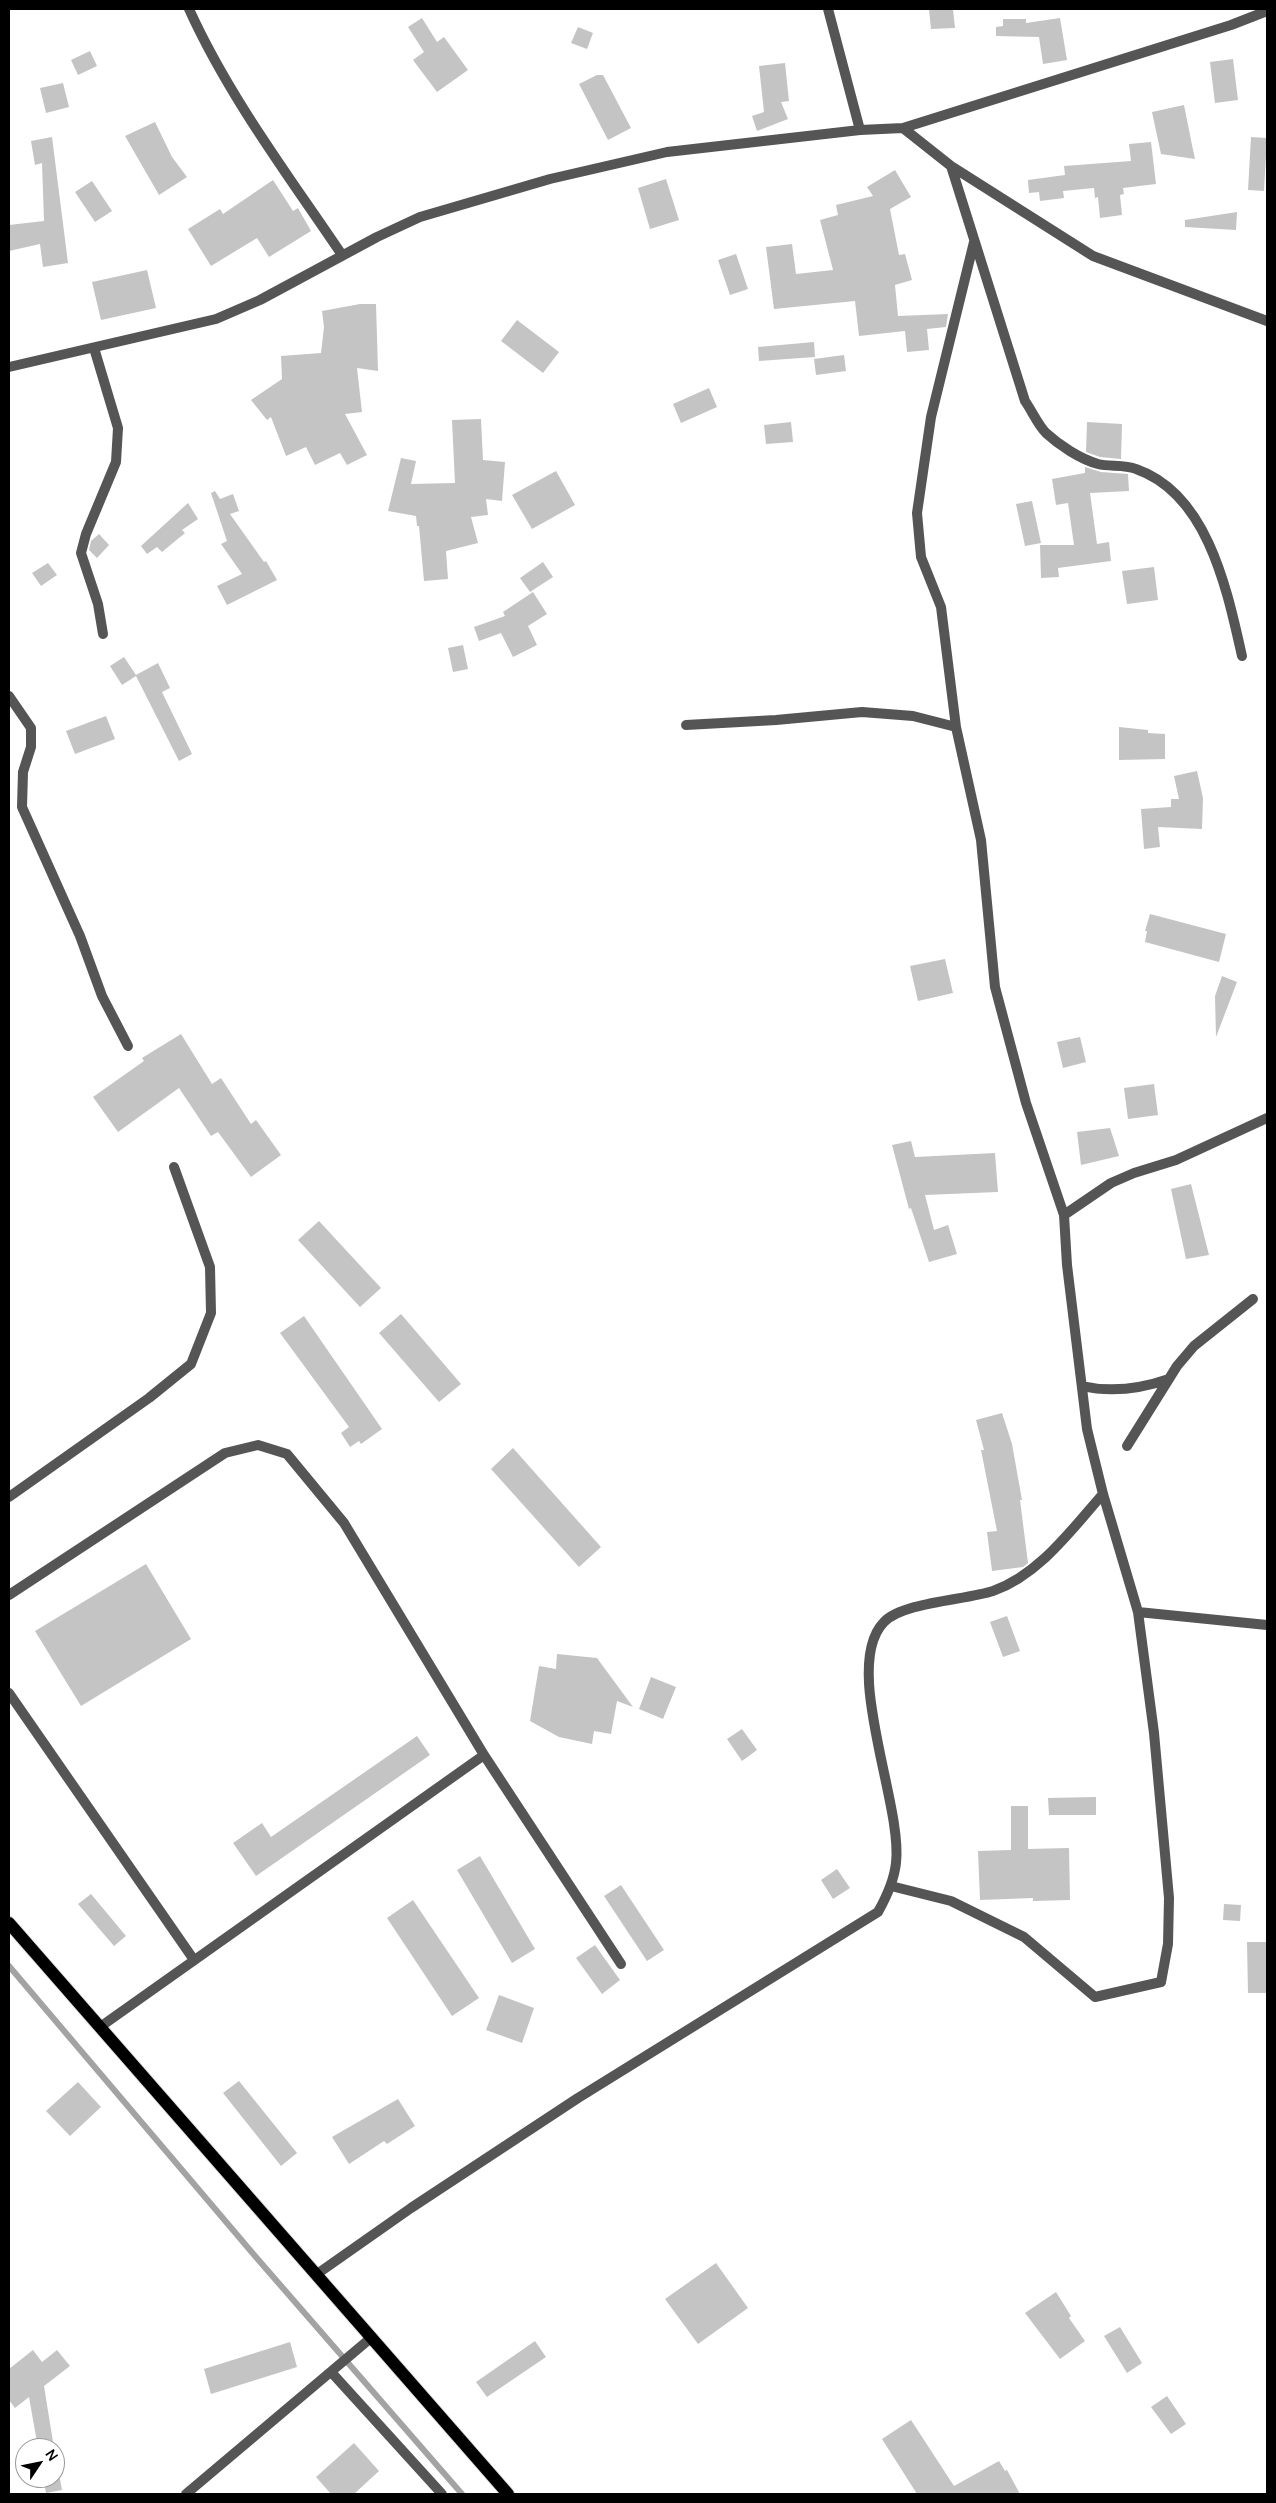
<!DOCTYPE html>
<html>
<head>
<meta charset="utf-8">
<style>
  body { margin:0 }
  #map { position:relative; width:1276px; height:2503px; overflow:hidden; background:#fff; font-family:Manrope,sans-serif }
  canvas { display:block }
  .frame { position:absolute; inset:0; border:10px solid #000; pointer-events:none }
  .north { position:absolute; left:15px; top:2438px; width:50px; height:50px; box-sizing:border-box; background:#fff; border:1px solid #999; border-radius:50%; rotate:56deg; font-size:14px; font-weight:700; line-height:20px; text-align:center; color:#000 }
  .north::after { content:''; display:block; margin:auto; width:18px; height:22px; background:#000; clip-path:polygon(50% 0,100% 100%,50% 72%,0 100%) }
</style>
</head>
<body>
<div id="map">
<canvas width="1276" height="2503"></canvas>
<div class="frame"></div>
<div class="north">N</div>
</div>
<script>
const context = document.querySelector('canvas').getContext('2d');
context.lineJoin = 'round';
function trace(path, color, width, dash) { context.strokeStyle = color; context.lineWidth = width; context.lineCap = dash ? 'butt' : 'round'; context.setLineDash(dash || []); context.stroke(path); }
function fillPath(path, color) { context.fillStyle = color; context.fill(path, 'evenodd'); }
trace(new Path2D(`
  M9 1966 255 2256 462 2494`), '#a3a3a3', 6);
fillPath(new Path2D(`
  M929 9H953L955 28 931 29Z
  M422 18 437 42 444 37 468 70 437 92 413 60 424 52 408 27Z
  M1060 18 1067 60 1043 64 1039 37 996 36V27L1003 26V19H1026V23Z
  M578 27 593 33 587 49 571 43Z
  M90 51 97 66 78 75 71 60Z
  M1233 59 1238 100 1215 103 1210 62Z
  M785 63 789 101 781 102 788 119 757 131 752 116 764 112 759 66Z
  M597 75H603L631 128 608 140 579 84Z
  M63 83 69 107 46 113 40 88Z
  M1184 105 1192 145 1195 159 1161 154 1152 112Z
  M155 122 172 157 187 177 159 195 125 136Z
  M52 137 68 263 43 267 40 244 9 251V225L44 221 42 163 35 165 31 141Z
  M1251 137 1267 138 1264 191 1248 190Z
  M1151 142 1156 184 1123 188 1124 194 1120 195 1122 215 1100 218 1098 197 1095 198 1094 188 1063 191 1064 198 1040 201 1039 192 1029 193 1028 180 1065 175 1064 166 1131 161 1129 144Z
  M895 170 911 197 890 209 899 255 905 254 912 280 895 285 898 316 948 314 946 327 927 329 929 350 907 352 905 331 859 336 855 301 774 309 766 247 792 244 796 274 833 270 820 220 838 215 836 205 873 196 867 187Z
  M666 179 679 220 650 229 638 188Z
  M273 180 293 211 298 208 311 231 269 257 257 238 211 266 188 229 220 209 223 214Z
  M92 181 112 211 95 222 75 192Z
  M1237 212 1236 230 1185 227V220Z
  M736 254 748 289 730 295 718 260Z
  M147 270 156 308 101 320 92 282Z
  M360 304H376L378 371 357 368 362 412 345 414 367 455 347 465 340 453 315 465 306 447 286 456 271 417 267 420 251 400 282 379 281 356 321 353 324 327 322 311Z
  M517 320 559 352 543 373 501 341Z
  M814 342 815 357 759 361 758 347Z
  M844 355 846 371 816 375 814 359Z
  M709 388 717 407 681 423 673 404Z
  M481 419 483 460 505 462 502 501 486 499 488 515 471 517 478 543 446 551 448 579 424 581 419 526H417L416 516 388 511 401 458 416 461 411 484 455 483 452 420Z
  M791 422 793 442 766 444 764 425Z
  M1087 422 1122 424 1121 459 1100 457 1086 452Z
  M1085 467 1101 472 1128 474 1129 491 1090 493 1097 544 1109 542 1111 561 1058 568 1059 577 1041 578 1040 545H1074L1068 503 1056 505 1052 479 1085 473Z
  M556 471 575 505 532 529 512 495Z
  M215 491 220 499 233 494 239 511 230 514 264 562 266 561 277 580 227 605 217 586 242 574 221 544 227 541 211 493Z
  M1032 501 1041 543 1025 546 1016 504Z
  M188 503 198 519 182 530 185 533 162 552 157 547 147 554 141 546Z
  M99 534 109 545 97 558 89 550 91 541Z
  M543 562 553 577 530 592 520 578Z
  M48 563 57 575 41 586 32 573Z
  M1154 567 1158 600 1127 604 1122 571Z
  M533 592 547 614 528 626 537 645 513 657 501 633 479 641 474 627 505 616 503 612Z
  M463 645 468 669 453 672 448 648Z
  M124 657 136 675 158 663 170 688 162 692 192 754 179 761 136 676 122 685 110 666Z
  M106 716 115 739 75 754 66 731Z
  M1119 727 1148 730V733L1165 734V759L1119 760Z
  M1197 771 1203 798 1202 829 1158 827 1160 847 1144 849 1141 809 1171 807V799H1179L1174 776Z
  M1150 914 1226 934 1219 962 1145 942 1147 931H1145Z
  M945 959 953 993 918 1001 910 966Z
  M1222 976 1237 982 1216 1037 1215 996Z
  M181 1034 212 1084 221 1078 251 1124 256 1120 281 1155 251 1177 218 1132 211 1136 179 1088 118 1132 93 1097 144 1061 142 1058Z
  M1080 1037 1086 1062 1063 1068 1057 1042Z
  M1154 1084 1158 1115 1128 1119 1124 1088Z
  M1110 1128 1119 1156 1081 1165 1077 1132Z
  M911 1141 915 1157 995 1153 998 1192 925 1195 934 1230 948 1225 957 1254 929 1262 911 1208 909 1209 892 1145Z
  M1191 1184 1209 1255 1186 1259 1171 1189Z
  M319 1221 381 1288 360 1307 298 1240Z
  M401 1314 461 1384 439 1402 379 1333Z
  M304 1316 382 1429 361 1444 359 1441 350 1447 341 1433 349 1427 280 1333Z
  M1002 1413 1012 1444 1022 1500H1020L1028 1563 1023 1567 992 1571 987 1532 997 1531 981 1450H984L976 1420Z
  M513 1448 601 1547 579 1567 491 1469Z
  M146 1564 191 1639 81 1706 35 1631Z
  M1007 1616 1020 1651 1003 1657 990 1622Z
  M557 1654 597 1658 633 1707 617 1701 611 1734 594 1731 592 1744 559 1737 530 1721 539 1666 556 1669Z
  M651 1677 676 1687 663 1719 639 1709Z
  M742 1729 757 1750 742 1761 727 1739Z
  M417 1736 430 1755 256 1876 233 1843 262 1823 271 1837Z
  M1096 1797V1815H1049L1048 1798Z
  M1011 1806H1028V1849L1069 1848 1070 1900 1033 1901V1898L980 1900 978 1851 1011 1850Z
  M480 1856 535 1949 512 1963 457 1870Z
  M837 1869 850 1888 833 1899 821 1880Z
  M621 1885 664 1950 647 1961 604 1896Z
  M91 1894 126 1936 114 1946 78 1904Z
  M413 1900 479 1998 452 2016 387 1918Z
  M1224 1904 1241 1905 1240 1921 1223 1920Z
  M1247 1942H1267V1993H1248Z
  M595 1945 620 1980 602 1994 576 1958Z
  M499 1995 534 2008 522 2043 486 2030Z
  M239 2081 297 2153 281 2166 223 2093Z
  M78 2082 101 2107 70 2136 46 2111Z
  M398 2099 415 2126 387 2144 384 2141 349 2164 332 2137Z
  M716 2263 748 2308 698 2344 665 2299Z
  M1056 2292 1071 2316 1069 2318 1085 2341 1060 2359 1025 2313Z
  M1120 2327 1142 2363 1127 2373 1104 2336Z
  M535 2341 546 2357 487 2397 476 2382Z
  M290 2342 297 2367 211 2394 204 2369Z
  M33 2350 42 2362 57 2350 70 2366 44 2386 54 2448H38L29 2397 15 2408 9 2400V2369Z
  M1167 2396 1186 2424 1171 2434 1151 2407Z
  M911 2420 954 2486 999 2461 1005 2471 1007 2470 1020 2494H917L882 2439Z
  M354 2443 379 2471 354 2494H331L316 2477Z
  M55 2451 62 2490 46 2493 43 2478H55Z`), '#c4c4c4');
const primary = new Path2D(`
  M9 1923 508 2494`);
trace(primary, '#dbdbdb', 14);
trace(new Path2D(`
  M189 9C229 97 288 175 342 255
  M903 128 951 166 1093 256 1267 321
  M860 130 903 128 1231 25 1267 11
  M951 166 1025 401C1032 411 1038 425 1046 433 1059 445 1080 459 1098 464 1110 467 1124 464 1136 469 1208 494 1227 590 1242 656
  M94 348 118 428 116 462 86 534 81 553 98 604 103 634
  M9 696 31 728V747L23 772 22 807 80 936 102 996 128 1046
  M686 725 776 720 862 712 913 716 956 727 981 840 995 987 1026 1103 1064 1215 1067 1265 1087 1429 1103 1494 1138 1612 1154 1733 1169 1898 1168 1944 1161 1982 1095 1997 1024 1937 951 1901 891 1886
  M956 727 941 607 921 557 917 513 931 417 974 242
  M1064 1215 1111 1183 1134 1173 1176 1160 1267 1118
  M1082 1386C1112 1393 1140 1389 1169 1379
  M1127 1446 1177 1366 1194 1346 1253 1299
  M9 1497 149 1398 191 1364 211 1313 210 1267 174 1167
  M9 1595 225 1453 258 1445 287 1454 344 1523 484 1755
  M1138 1612 1267 1625
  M9 1693 194 1960
  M100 2027 484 1755 621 1964
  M317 2274 411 2208 578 2098 878 1912C887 1896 894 1881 896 1863 903 1804 841 1666 884 1622 903 1602 966 1600 993 1591 1039 1575 1072 1529 1103 1494
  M332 2373 442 2494
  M186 2494 372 2337`), '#555', 10);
trace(new Path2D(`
  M9 367 216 319 260 300 377 237 420 217 550 179 667 152 860 130 828 9`), '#555', 10);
trace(primary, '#000', 12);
</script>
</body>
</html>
